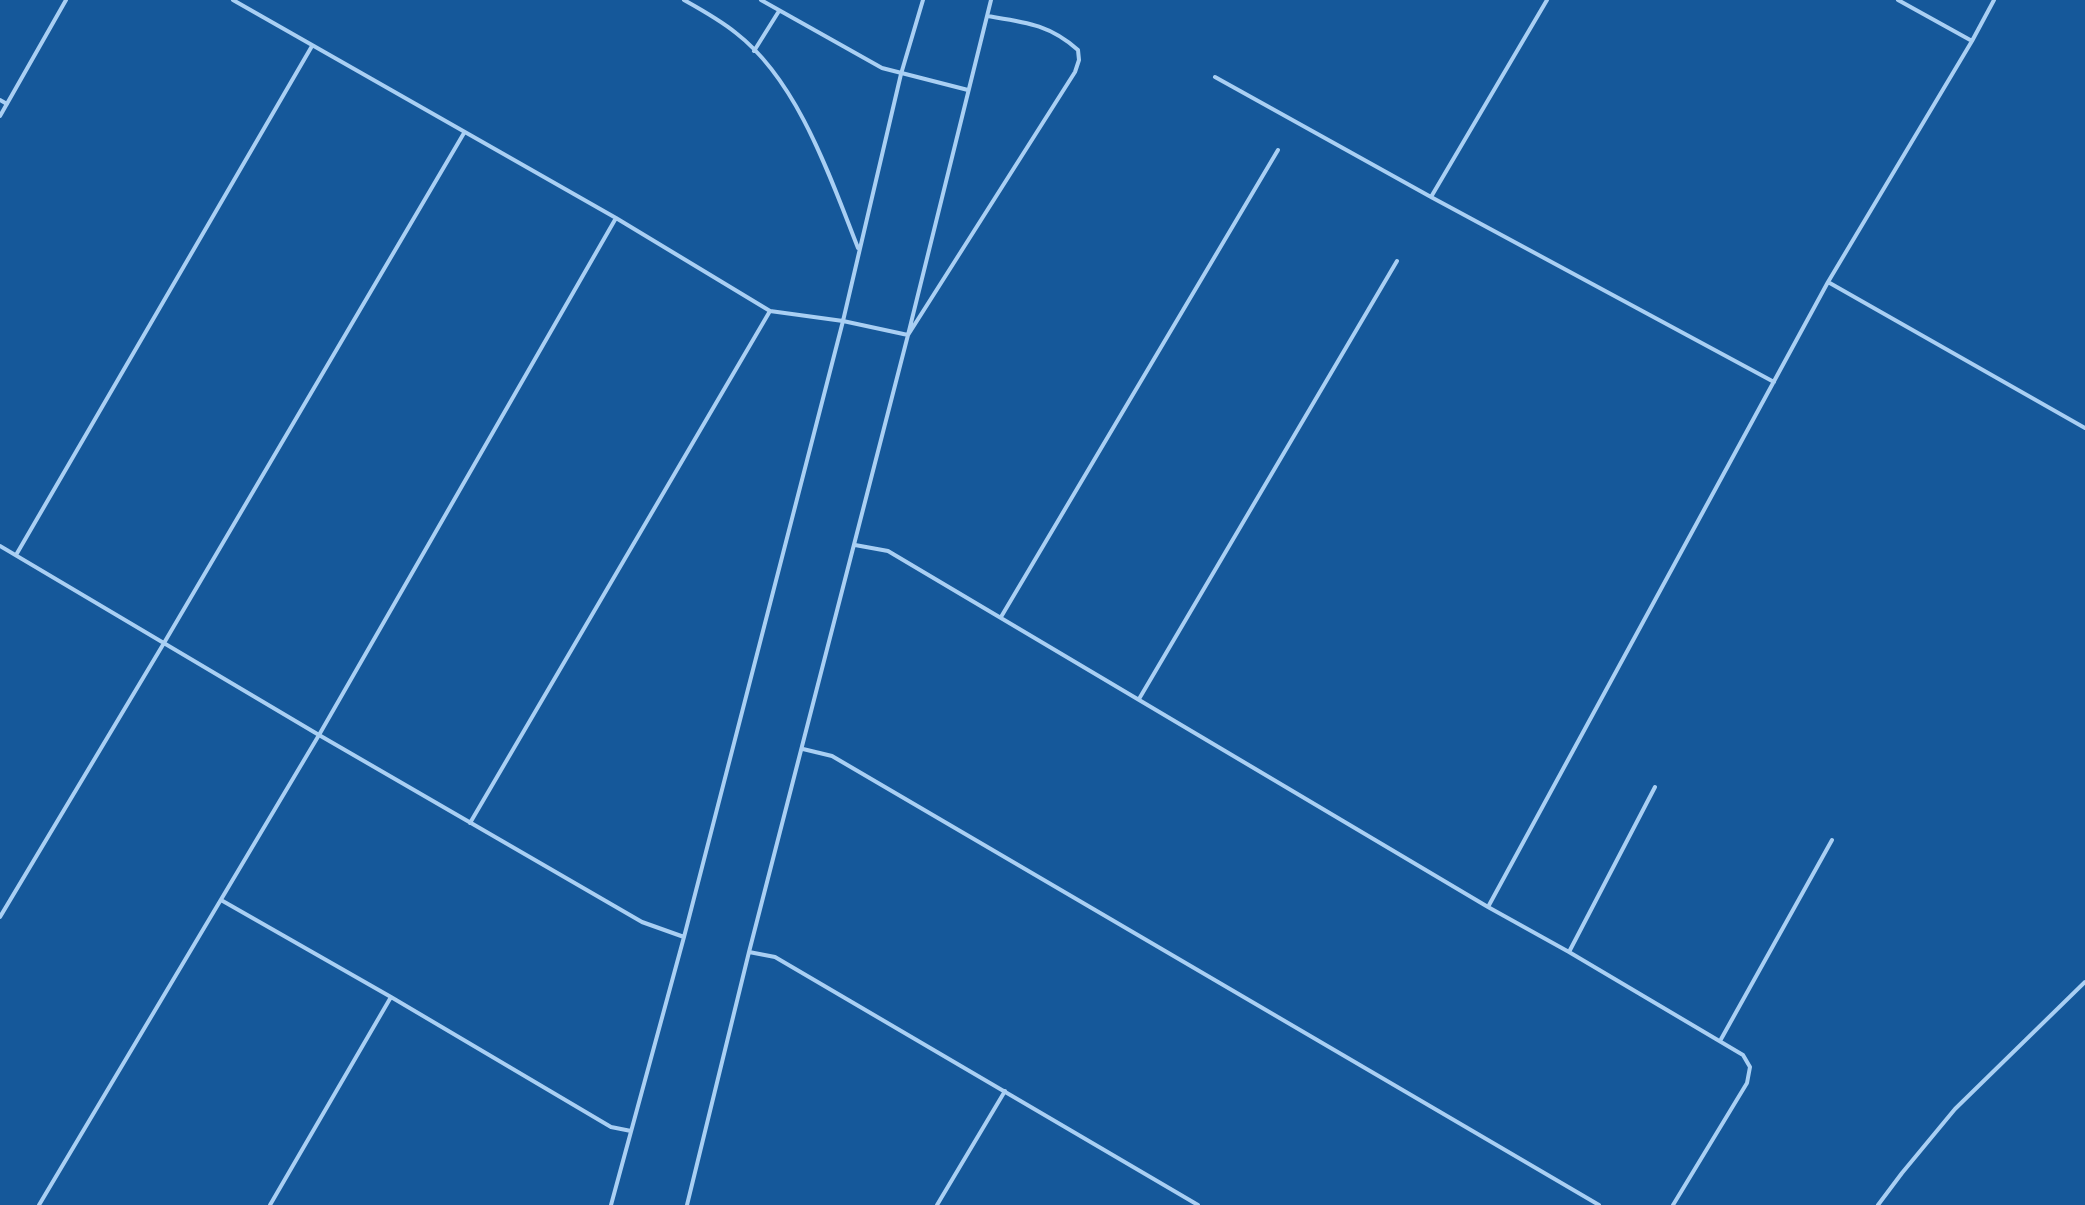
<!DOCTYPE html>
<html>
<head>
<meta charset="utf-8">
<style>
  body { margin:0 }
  canvas { display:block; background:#15589a }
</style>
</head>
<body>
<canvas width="2085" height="1205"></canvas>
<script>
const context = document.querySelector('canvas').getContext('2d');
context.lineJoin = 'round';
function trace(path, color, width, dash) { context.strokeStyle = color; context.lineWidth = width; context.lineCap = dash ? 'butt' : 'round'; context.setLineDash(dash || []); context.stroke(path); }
trace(new Path2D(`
  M233 0 616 218 770 311 843 321 908 335 1075 72 1079 60 1078 50C1049 24 1024 22 987 16
  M684 0C702 10 720 20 736 33 798 81 830 177 858 248
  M761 0 882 68 968 90
  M1898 0 1972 41
  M754 51 779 11
  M1215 77 1431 197 1774 382
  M0 100 7 104
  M0 116 66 0
  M1431 197 1547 0
  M1828 282 2085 428
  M855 545 888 551 1488 907 1569 952 1743 1055 1750 1067 1747 1083 1673 1205
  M0 546 319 735 642 922 684 937
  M16 555 312 46
  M1001 617 1278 150
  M1139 699 1397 261
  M803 749 832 756 1599 1205
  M470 823 770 311
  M221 900 391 997 611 1127 631 1131
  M1488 907 1828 282 1972 41 1994 0
  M0 917 164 643 464 133
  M749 952 775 957 1198 1205
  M1569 952 1655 787
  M1720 1041 1832 840
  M39 1205 319 735 616 218
  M270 1205 391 997
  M611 1205 684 937 843 321 901 74 923 0
  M687 1205 749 952 908 335 991 0
  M937 1205 1005 1091
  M1878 1205 1902 1173 1955 1109 2085 982`), '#a9cff3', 4);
</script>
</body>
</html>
